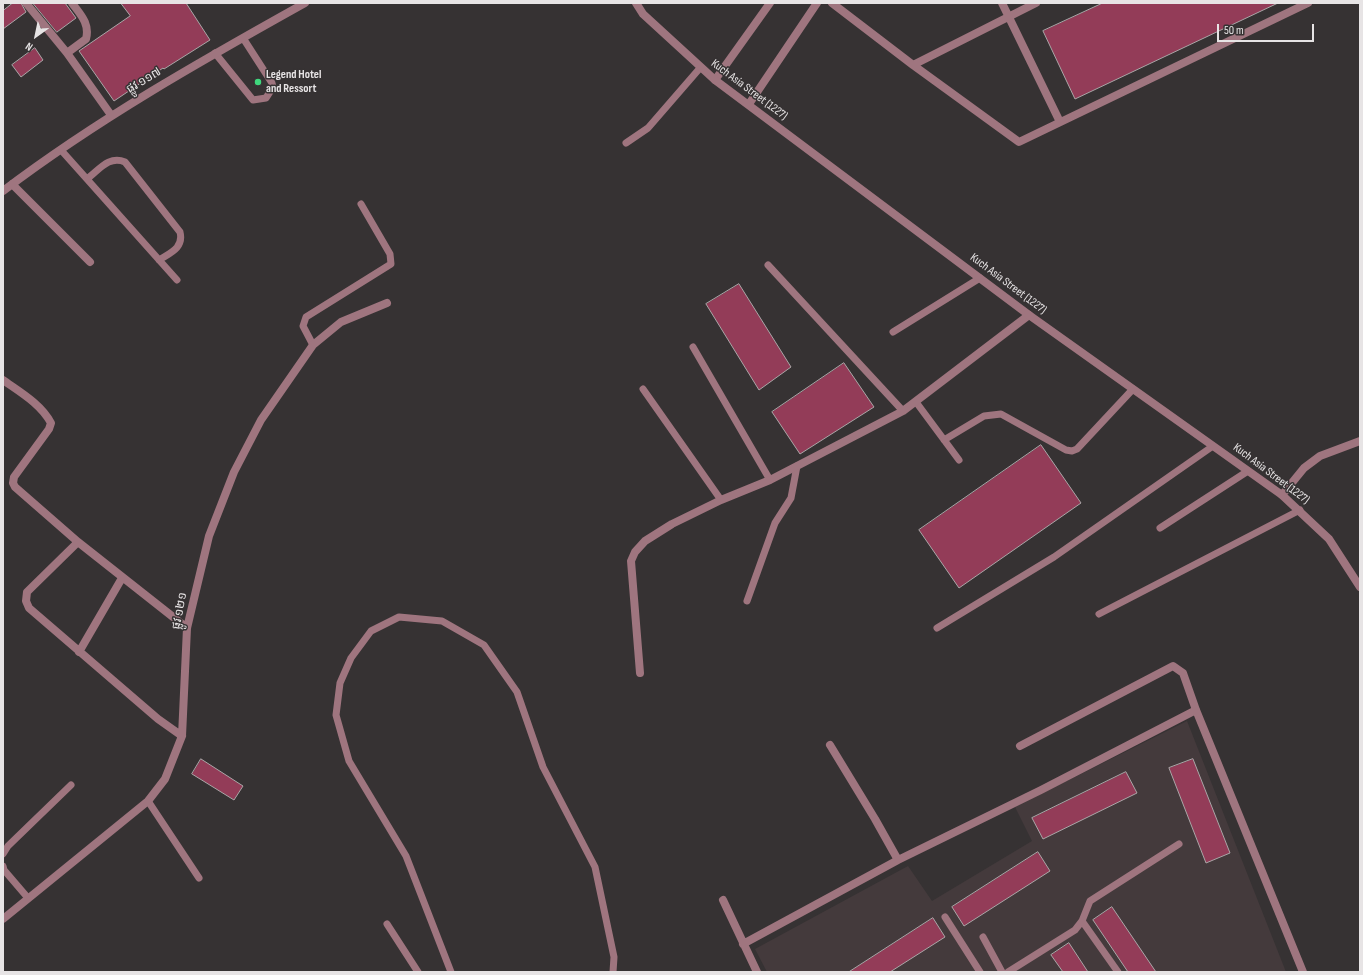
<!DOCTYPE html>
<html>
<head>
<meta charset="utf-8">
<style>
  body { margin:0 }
  #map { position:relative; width:1363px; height:975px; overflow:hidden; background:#363233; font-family:"Sofia Sans Condensed",sans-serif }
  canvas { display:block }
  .frame { position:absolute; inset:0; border:4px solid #e7e4e5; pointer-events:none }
  .north { position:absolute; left:16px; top:16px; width:40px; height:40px; -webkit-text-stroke:3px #363233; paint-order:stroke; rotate:213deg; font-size:11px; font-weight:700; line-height:16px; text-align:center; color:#e7e4e5 }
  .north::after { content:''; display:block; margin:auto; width:14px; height:18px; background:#e7e4e5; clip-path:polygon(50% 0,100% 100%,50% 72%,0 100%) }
  .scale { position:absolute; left:1217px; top:24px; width:97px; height:18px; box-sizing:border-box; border:2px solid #e7e4e5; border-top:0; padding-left:5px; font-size:12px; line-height:14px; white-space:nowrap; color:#e7e4e5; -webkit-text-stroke:3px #363233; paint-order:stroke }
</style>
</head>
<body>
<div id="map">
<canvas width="1363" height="975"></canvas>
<div class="frame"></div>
<div class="north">N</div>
<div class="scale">50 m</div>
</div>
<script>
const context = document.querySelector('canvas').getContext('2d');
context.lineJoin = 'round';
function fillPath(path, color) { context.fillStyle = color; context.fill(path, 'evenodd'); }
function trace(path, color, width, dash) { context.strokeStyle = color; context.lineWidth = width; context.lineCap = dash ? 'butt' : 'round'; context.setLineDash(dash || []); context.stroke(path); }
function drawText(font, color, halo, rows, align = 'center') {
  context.font = font + ' "Sofia Sans Condensed","Noto Sans Khmer",sans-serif'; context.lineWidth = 3; context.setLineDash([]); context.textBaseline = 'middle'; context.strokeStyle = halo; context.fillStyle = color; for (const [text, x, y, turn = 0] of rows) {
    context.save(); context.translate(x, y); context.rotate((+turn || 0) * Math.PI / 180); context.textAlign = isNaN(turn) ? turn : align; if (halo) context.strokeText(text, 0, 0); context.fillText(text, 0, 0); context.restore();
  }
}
fillPath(new Path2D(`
  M1187 721 1286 972H767L755 949 908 866 932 901 1032 841 1015 807Z`), '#443a3c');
const building = new Path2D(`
  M13 3H21L26 12 3 29V11Z
  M33 3H65L76 18 57 32Z
  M121 3H186L210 40 164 69 163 68 114 101 79 51 130 16Z
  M1103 3H1278L1075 99 1043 31Z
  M35 48 43 60 21 77 12 65Z
  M739 284 791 367 759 390 706 304Z
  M844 363 874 407 800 454 772 412Z
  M1041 445 1081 503 959 588 919 530Z
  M201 759 243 786 234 800 192 774Z
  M1193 759 1230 853 1206 863 1169 768Z
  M1126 772 1137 793 1043 839 1032 818Z
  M1038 852 1050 871 964 926 952 907Z
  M1112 907 1156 972H1128L1093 920Z
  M933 918 945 937 890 972H849Z
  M1069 943 1088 972H1063L1051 955Z`);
fillPath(building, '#933c58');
trace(building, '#aaa6a7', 1);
trace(new Path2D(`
  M215 53 253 100 266 98 273 87 272 83 243 38
  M626 143 648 128 700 68
  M61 150 177 280
  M87 179C99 170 109 155 125 162L180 232C184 248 170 253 159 260
  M768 265 903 411
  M893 332 980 278
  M313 345 303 326 306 317 391 264 390 254 361 204
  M693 347 770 480
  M643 389 721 500
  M916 402 959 460
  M944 440 984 416 1001 414 1066 450 1072 451 1077 449 1133 389
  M1160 528 1248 471
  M747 601 775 523 791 498 797 466
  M1099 614 1300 510
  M937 628 1054 557 1213 446
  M148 801 199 878
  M3 854 8 846 71 785
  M3 866 4 870 28 898
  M945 917 980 972
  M1082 921 1118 972
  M387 924 418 972
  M983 937 1002 972
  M451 972 406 856 349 761 336 715 340 683 351 658 371 631 399 617 442 621 484 645 517 692 543 767 595 867 614 957 613 972
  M1008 972 1075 930 1082 921 1090 901 1179 844`), '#9f757f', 7);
trace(new Path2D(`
  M26 3 67 53 111 115
  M832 3 913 65 1019 142 1308 3
  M1002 3 1060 122
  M67 53 86 39C90 24 81 15 72 3
  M913 65 1036 3
  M715 80 770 3
  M749 104 817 3
  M12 184 90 262
  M3 191C98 119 201 61 305 3
  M3 380C20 392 41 404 51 423L49 429 14 477 13 483 15 487 78 542 187 628
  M1282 495 1304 468 1320 456 1360 441
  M78 542 27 592 26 601 29 608 158 719 182 736
  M79 652 122 578
  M640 673 631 561 635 552 645 541 672 524 721 500 770 480 903 411 1029 315
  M830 745 875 819 898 860
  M1020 746 1173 666 1183 673 1196 710 1303 972
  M723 900 757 972
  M3 919 148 801 165 779 182 736 187 628 209 536 234 472 261 420 313 345 341 322 387 303
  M743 944 898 860 1041 790 1196 710`), '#9f757f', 8);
trace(new Path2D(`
  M636 3 643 14 715 80 1029 315 1282 495 1329 539 1360 587`), '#9f757f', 8);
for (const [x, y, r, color] of [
  [258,82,4,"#3fd77d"]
]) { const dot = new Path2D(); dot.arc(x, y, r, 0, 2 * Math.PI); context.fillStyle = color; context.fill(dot); trace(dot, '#363233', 1.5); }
drawText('bold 12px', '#e7e4e5', '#363233', [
  ["Legend Hotel",266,75],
  ["and Ressort",266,89]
], 'left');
drawText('12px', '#e7e4e5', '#363233', [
  ["ផ្លូវ ១១៧",144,81,-31],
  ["Kuch Asia Street (1227)",749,90,37],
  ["Kuch Asia Street (1227)",1008,284,37],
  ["Kuch Asia Street (1227)",1271,474,37],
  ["ផ្លូវ ១២១",180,611,-79]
]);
</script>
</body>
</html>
